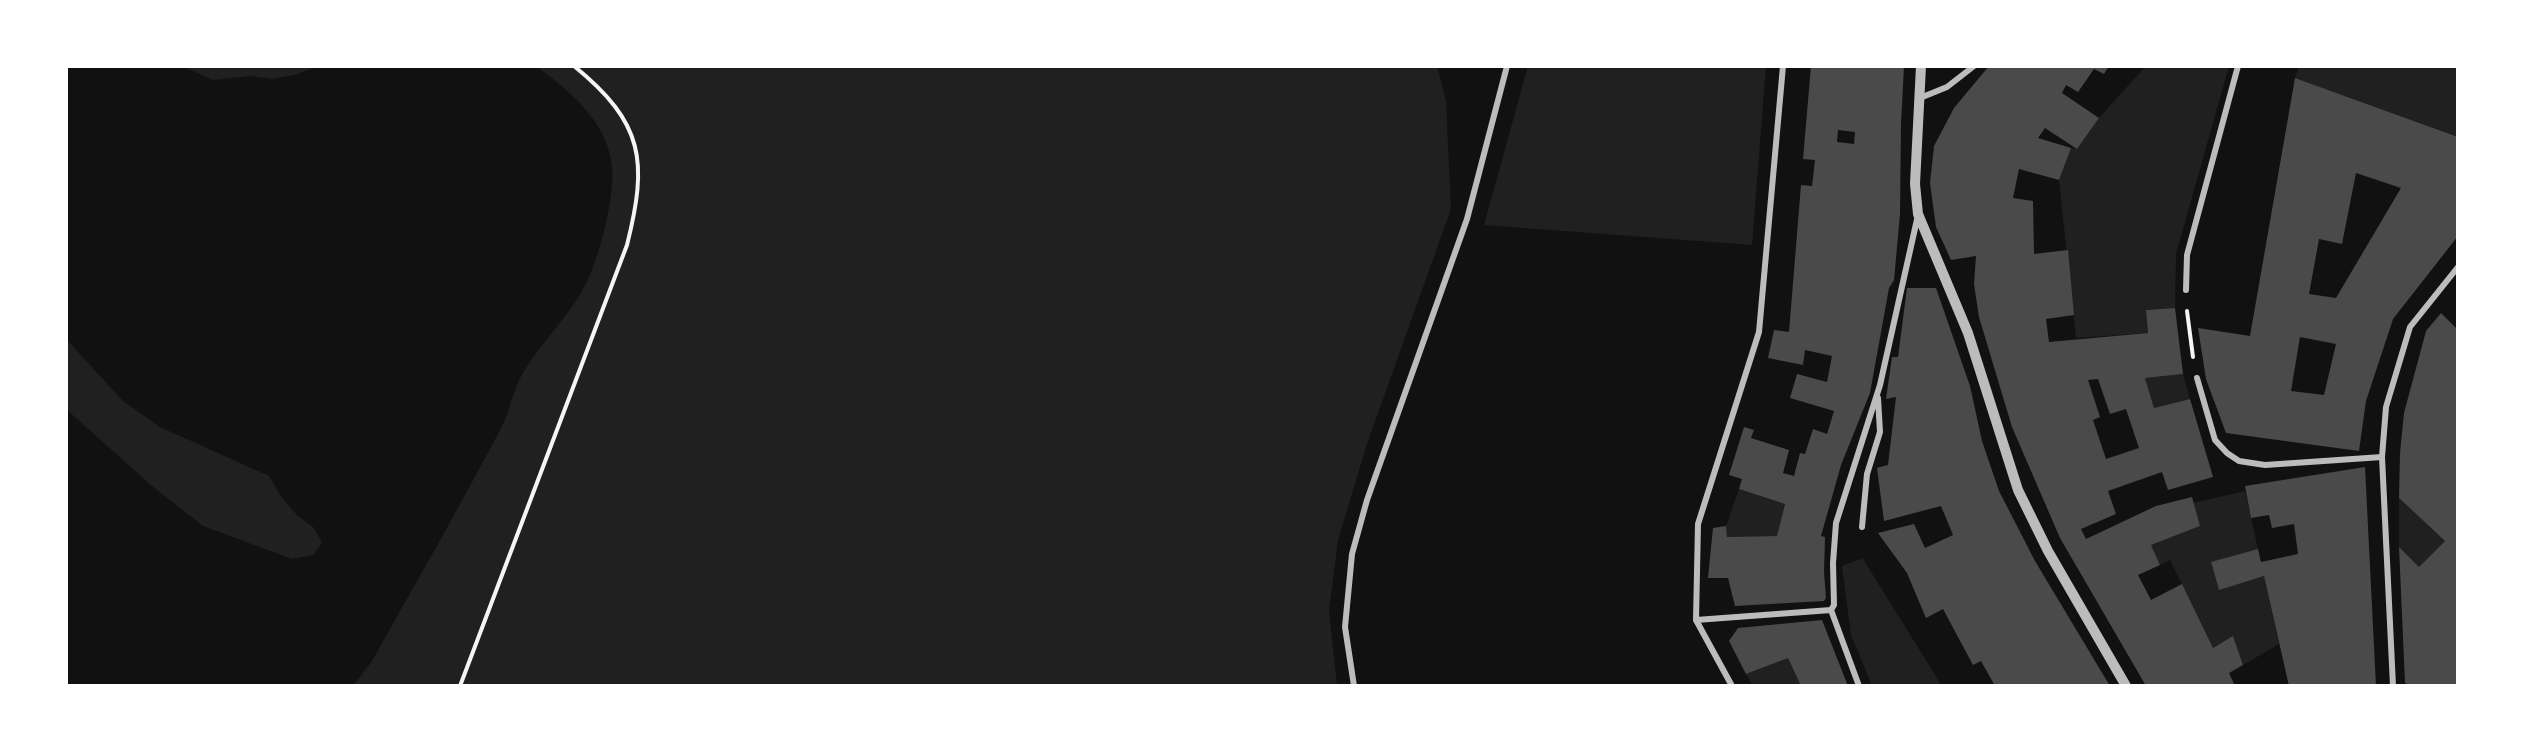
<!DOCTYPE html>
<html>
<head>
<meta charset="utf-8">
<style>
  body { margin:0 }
  #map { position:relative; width:2524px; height:752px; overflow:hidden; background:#111; font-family:"DM Sans",sans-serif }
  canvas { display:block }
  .frame { position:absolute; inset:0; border:68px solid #fff; pointer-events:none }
</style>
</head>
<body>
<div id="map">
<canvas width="2524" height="752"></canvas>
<div class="frame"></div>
</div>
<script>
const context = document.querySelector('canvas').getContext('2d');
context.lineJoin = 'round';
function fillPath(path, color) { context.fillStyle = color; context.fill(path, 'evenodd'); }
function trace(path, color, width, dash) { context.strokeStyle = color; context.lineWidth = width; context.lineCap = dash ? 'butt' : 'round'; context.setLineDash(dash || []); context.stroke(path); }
fillPath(new Path2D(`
  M182 66H317L298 74 273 79 250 76 213 80Z
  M536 66H1437L1446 101 1451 209 1367 444 1338 540 1329 611 1337 686H353L372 661C415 584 459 508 500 430 510 412 513 389 524 371 541 343 566 319 582 291 598 264 615 198 612 168 609 123 570 91 536 66Z
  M1528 66H1766L1752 245 1484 225Z
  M2146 66H2229L2176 254 2175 308 2146 310 2148 333 2076 338 2059 180 2071 148 2077 149 2099 118Z
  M2299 66H2458V137L2295 78Z
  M66 339 123 401 160 427 269 476 282 498 297 515 314 528 322 543 313 555 292 559 203 526 152 486 66 409Z
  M2183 374 2190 399 2154 408 2145 378Z
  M1739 489 1785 504 1777 536 1727 537 1726 526Z
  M2245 491 2258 549 2211 563 2219 589 2264 576 2279 644 2243 665 2233 637 2213 648 2170 560 2160 565 2151 545 2200 526 2193 503Z
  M2399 498 2445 541 2419 567 2399 547Z
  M1863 558V559L1942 686H1872L1851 635 1842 566Z
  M1788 658 1801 686H1753L1746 674Z`), '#202020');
fillPath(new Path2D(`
  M1811 66H1904L1901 124 1900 214 1894 280 1889 288 1870 393 1841 465 1821 536 1825 537 1824 572 1826 598 1824 601 1735 606 1728 578H1708L1713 528 1726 526 1727 537 1777 536 1785 504 1739 489 1742 479 1729 475 1744 427 1754 430 1751 438 1789 450 1783 473 1794 476 1800 453 1805 454 1813 429 1827 434 1834 411 1790 398 1797 374 1827 382 1832 356 1805 350 1803 365 1768 358 1774 330 1789 332 1801 185 1812 186 1815 160 1803 159ZM1838 130 1855 132 1854 144 1837 142Z
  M1989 66H2109L2104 74 2094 69 2078 92 2066 85 2062 93 2099 118 2077 149 2045 128 2038 138 2071 148 2059 180 2019 169 2013 198 2033 201 2034 254 2068 250 2074 315 2046 319 2049 342 2148 333 2146 310 2175 308 2183 374 2145 378 2154 408 2190 399 2213 477 2168 490 2162 472 2108 491 2116 514 2081 529 2086 539 2156 506 2192 497 2200 526 2151 545 2160 565 2138 575 2151 600 2182 584 2213 648 2233 636 2243 665 2229 673 2235 686H2146L2060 538 2012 427 1979 317 1974 284 1976 256 1951 260 1936 227 1930 183 1934 146 1954 108ZM2098 379 2110 414 2126 409 2139 448 2106 459 2093 420 2100 417 2088 380Z
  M2295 78 2458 137V236L2393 319 2366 401 2359 451 2226 433 2206 379 2198 328 2250 336ZM2356 173 2401 188 2336 298 2309 294 2319 239 2342 244ZM2300 337 2336 344 2324 395 2291 391Z
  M1907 288H1936L1970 386 1982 441 1999 491 2035 561 2110 686H1995L1981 661 1973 665 1943 609 1926 618 1907 573 1878 533 1914 524 1925 548 1953 535 1941 506 1884 521 1877 468 1888 465 1896 397 1886 399 1892 357H1898Z
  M2441 313 2458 330V686H2412L2405 683 2399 547 2419 567 2445 541 2399 498 2400 453 2404 413 2426 331Z
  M2365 467 2376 686H2289L2264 576 2219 590 2211 562 2258 549 2261 562 2298 554 2294 524 2272 528 2269 515 2251 518 2245 486Z
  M1822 620 1848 686H1801L1788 658 1746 674 1729 641 1738 628Z`), '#4a4a4a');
trace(new Path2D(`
  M2187 311 2193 357
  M460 686 627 245C648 161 644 123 574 66`), '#f5f5f5', 4);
trace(new Path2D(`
  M1920 98 1947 87 1974 66
  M2186 290 2187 255 2238 66
  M2197 378 2215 440 2227 453 2239 461 2265 465 2382 457
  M1862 527 1867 474 1880 432 1878 398
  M1831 610 1859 686
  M1696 620 1831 610 1834 605 1833 563 1836 523 1880 385 1918 215
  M1354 686 1345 627 1352 554 1367 500 1467 219 1507 66
  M1732 686 1696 620 1698 524 1759 332 1783 66
  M2393 686 2382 457 2386 407 2410 327 2458 267`), '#bcbcbc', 6);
trace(new Path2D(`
  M1921 66 1915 184 1918 214 1968 333 2018 490 2048 551 2126 686`), '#bcbcbc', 10);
</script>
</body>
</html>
